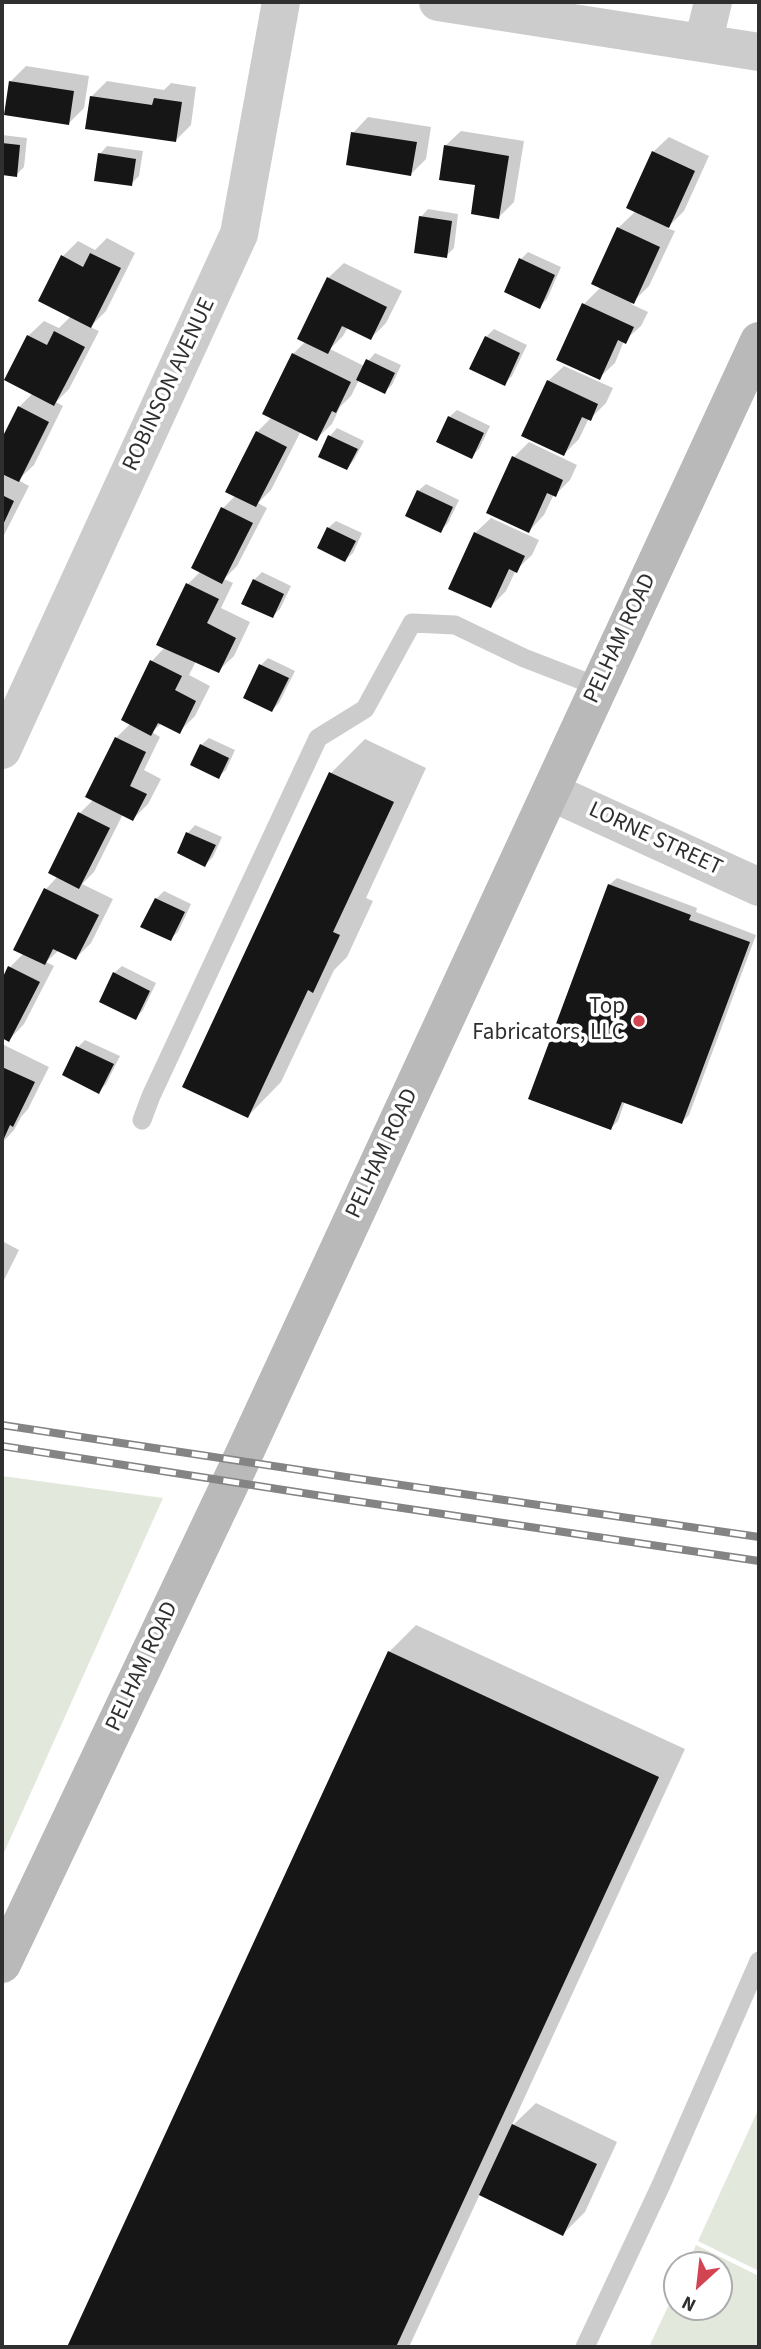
<!DOCTYPE html>
<html>
<head>
<meta charset="utf-8">
<style>
  body { margin:0 }
  #map { position:relative; width:761px; height:2349px; overflow:hidden; background:#fff; font-family:"Source Sans 3",sans-serif }
  canvas { display:block }
  .frame { position:absolute; inset:0; border:4px solid #2f2f2f; pointer-events:none }
  .north { position:absolute; left:663px; top:2251px; width:70px; height:70px; box-sizing:border-box; background:#fff; border:2px solid #acacac; border-radius:50%; rotate:207deg; font-size:19px; font-weight:700; line-height:28px; text-align:center; color:#2f2f2f }
  .north::after { content:''; display:block; margin:auto; width:24px; height:32px; background:#d34453; clip-path:polygon(50% 0,100% 100%,50% 72%,0 100%) }
</style>
</head>
<body>
<div id="map">
<canvas width="761" height="2349"></canvas>
<div class="frame"></div>
<div class="north">N</div>
</div>
<script>
const context = document.querySelector('canvas').getContext('2d');
context.lineJoin = 'round';
function fillPath(path, color) { context.fillStyle = color; context.fill(path, 'evenodd'); }
function trace(path, color, width, dash) { context.strokeStyle = color; context.lineWidth = width; context.lineCap = dash ? 'butt' : 'round'; context.setLineDash(dash || []); context.stroke(path); }
function drawText(font, color, halo, rows, align = 'center') {
  context.font = font + ' "Source Sans 3",sans-serif'; context.lineWidth = 7; context.setLineDash([]); context.textBaseline = 'middle'; context.strokeStyle = halo; context.fillStyle = color; for (const [text, x, y, turn = 0] of rows) {
    context.save(); context.translate(x, y); context.rotate((+turn || 0) * Math.PI / 180); context.textAlign = isNaN(turn) ? turn : align; if (halo) context.strokeText(text, 0, 0); context.fillText(text, 0, 0); context.restore();
  }
}
fillPath(new Path2D(`
  M2 1476 163 1498 2 1857Z
  M759 2108V2271L698 2241Z
  M696 2245 759 2276V2347H649L677 2287V2307H719V2265H687Z`), '#e3e8dc');
fillPath(new Path2D(`
  M26 66 89 76 84 108 69 123 11 81Z
  M107 81 164 90 171 83 196 87 191 125 176 140 92 96Z
  M368 117 431 127 426 159 411 174 353 133Z
  M461 131 524 141 514 202 499 217 477 183 445 146Z
  M2 135 27 138 24 167 16 175 2 173Z
  M669 137 709 156 684 211 667 228 675 231 649 286 631 304 648 312 641 326 624 341 615 363 599 378 584 304 601 287 618 228 636 211 653 152Z
  M107 146 143 151 139 176 131 184 100 154Z
  M428 209 458 214 454 248 446 256 421 217Z
  M107 238 135 253 106 311 90 327 99 331 69 389 56 402 63 406 34 465 18 480 29 486 2 539V442L19 407 33 393 28 336 44 321 59 328 71 316 63 256 78 241 95 250Z
  M528 252 561 267 547 299 539 307 521 259Z
  M344 263 402 291 386 323 371 338 348 327 343 336 330 349 364 366 375 353 401 365 392 385 384 392 359 380 351 396 340 407 332 424 316 439 301 431 271 490 258 503 267 508 237 566 224 579 233 583 221 608 250 622 234 656 218 671 196 661 189 675 210 686 195 716 179 732 162 723 152 732 160 737 144 770 161 779 148 804 133 819 123 814 94 872 82 884 113 899 91 943 76 958 59 950 46 962 54 966 24 1024 9 1040 2 1036V983L10 967 24 953 46 889 58 876 80 813 94 799 88 796 116 738 131 723 123 719 152 661 165 647 188 584 201 571 223 508 236 495 257 432 272 417 293 354 306 341 328 278Z
  M494 329 527 345 512 376 504 384 486 337Z
  M564 366 613 388 606 403 590 419 589 418 579 439 564 454 548 381Z
  M457 410 490 426 479 449 471 457 449 417Z
  M337 428 364 441 354 460 347 468 330 436Z
  M529 442 577 465 570 480 555 495 554 494 544 515 529 531 513 458Z
  M426 484 459 500 448 523 440 531 418 491Z
  M491 518 539 540 532 555 516 570 506 591 491 606 475 533Z
  M336 521 362 533 353 553 345 560 328 528Z
  M262 572 291 586 280 609 273 616 254 580Z
  M268 658 295 671 279 703 272 710 261 665Z
  M209 738 235 750 226 770 218 777 201 745Z
  M365 739 426 768 366 898 373 901 347 957 334 970 281 1082 248 1116 331 773Z
  M195 825 222 837 213 857 205 865 179 852 188 833Z
  M617 878 697 908 696 912 756 935 689 1115 682 1122 625 1101 618 1121 611 1128 609 885Z
  M164 891 191 904 178 932 170 939 156 899Z
  M122 966 156 983 143 1010 136 1018 114 973Z
  M85 1040 120 1056 106 1084 99 1091 78 1047Z
  M2 1044 49 1067 28 1109 21 1117 14 1130 2 1143Z
  M2 1241 19 1250 2 1284Z
  M416 1625 685 1749 511 2127 536 2103 617 2142 585 2212 563 2234 480 2194 409 2347H69L389 1652Z`), '#0003');
fillPath(new Path2D(`
  M9 81 74 91 69 125 4 115Z
  M90 96 152 105 154 98 182 102 176 142 85 129Z
  M351 132 417 142 411 176 346 165Z
  M2 143 20 145 17 177 2 175Z
  M444 145 509 156 499 219 471 214 475 185 439 180Z
  M652 151 695 171 669 228 626 208Z
  M98 153 136 159 132 186 94 181Z
  M419 216 452 221 447 258 414 253Z
  M617 227 660 247 634 304 591 284Z
  M90 253 121 268 91 328 38 301 61 255 83 267Z
  M519 258 555 275 540 309 504 292Z
  M327 277 387 307 371 340 342 326 328 354 297 339Z
  M582 303 634 327 626 344 618 340 600 380 556 360Z
  M54 331 85 347 54 406 4 380 27 335 47 345Z
  M485 336 520 353 505 386 469 369Z
  M292 353 351 382 336 413 332 411 317 441 262 414Z
  M366 359 395 373 385 394 356 380Z
  M547 380 598 404 591 421 582 417 564 456 521 436Z
  M18 406 49 422 19 482 2 474V438Z
  M448 416 484 433 472 459 436 442Z
  M256 431 287 447 256 507 225 492Z
  M328 435 358 449 347 470 318 457Z
  M512 456 563 480 556 497 547 493 529 533 486 513Z
  M417 490 453 507 441 533 405 516Z
  M2 495 14 501 2 527Z
  M221 507 253 523 222 584 191 568Z
  M327 527 356 541 345 562 317 548Z
  M474 532 525 556 517 573 509 569 491 608 448 589Z
  M253 579 284 594 273 618 241 604Z
  M186 583 219 599 207 623 236 638 219 673 156 645Z
  M150 660 182 676 175 690 196 701 180 734 158 723 151 736 121 720Z
  M259 664 289 678 272 712 243 698Z
  M115 737 146 752 130 786 147 794 133 821 85 797Z
  M200 744 229 758 219 779 190 765Z
  M329 772 394 802 333 932 340 935 313 993 308 990 248 1118 182 1087Z
  M78 812 110 828 79 889 48 873Z
  M186 832 216 845 205 867 177 853Z
  M608 884 691 915 689 920 750 942 682 1124 622 1102 611 1130 528 1099Z
  M44 888 99 915 76 960 53 949 45 965 13 950Z
  M155 898 185 912 171 941 140 927Z
  M8 966 40 982 9 1042 2 1038V979Z
  M113 972 150 991 136 1020 99 1002Z
  M76 1046 114 1064 99 1094 62 1075Z
  M2 1067 35 1082 13 1127 10 1125 2 1143Z
  M388 1651 659 1777 396 2347H67Z
  M512 2124 597 2164 563 2236 479 2195Z`), '#161616');
trace(new Path2D(`
  M142 1120 151 1096 318 738 365 709 412 623 455 625 524 658 599 687
  M585 2347 661 2185 759 1961`), '#ccc', 19);
trace(new Path2D(`
  M438 2 759 52
  M703 43 713 2
  M2 750 239 234 281 2
  M551 792 759 887`), '#ccc', 38);
trace(new Path2D(`
  M2 1964 238 1467 759 341`), '#b9b9b9', 38);
const rail = new Path2D(`
  M2 1425 346 1477 759 1537
  M2 1446 335 1498 759 1561`);
trace(rail, '#848484', 8);
trace(rail, '#fff', 5, [16]);
for (const [x, y, r, color] of [
  [639,1021,7,"#d34453"]
]) { const dot = new Path2D(); dot.arc(x, y, r, 0, 2 * Math.PI); context.fillStyle = color; context.fill(dot); trace(dot, '#fff', 2.5); }
drawText('23px', '#2f2f2f', '#fff', [
  ["ROBINSON AVENUE",170,385,-65],
  ["PELHAM ROAD",621,639,-65],
  ["LORNE STREET",655,840,25],
  ["PELHAM ROAD",383,1154,-65],
  ["PELHAM ROAD",143,1667,-65]
]);
drawText('23px', '#2f2f2f', '#fff', [
  ["Top",625,1008],
  ["Fabricators, LLC",625,1034]
], 'right');
</script>
</body>
</html>
